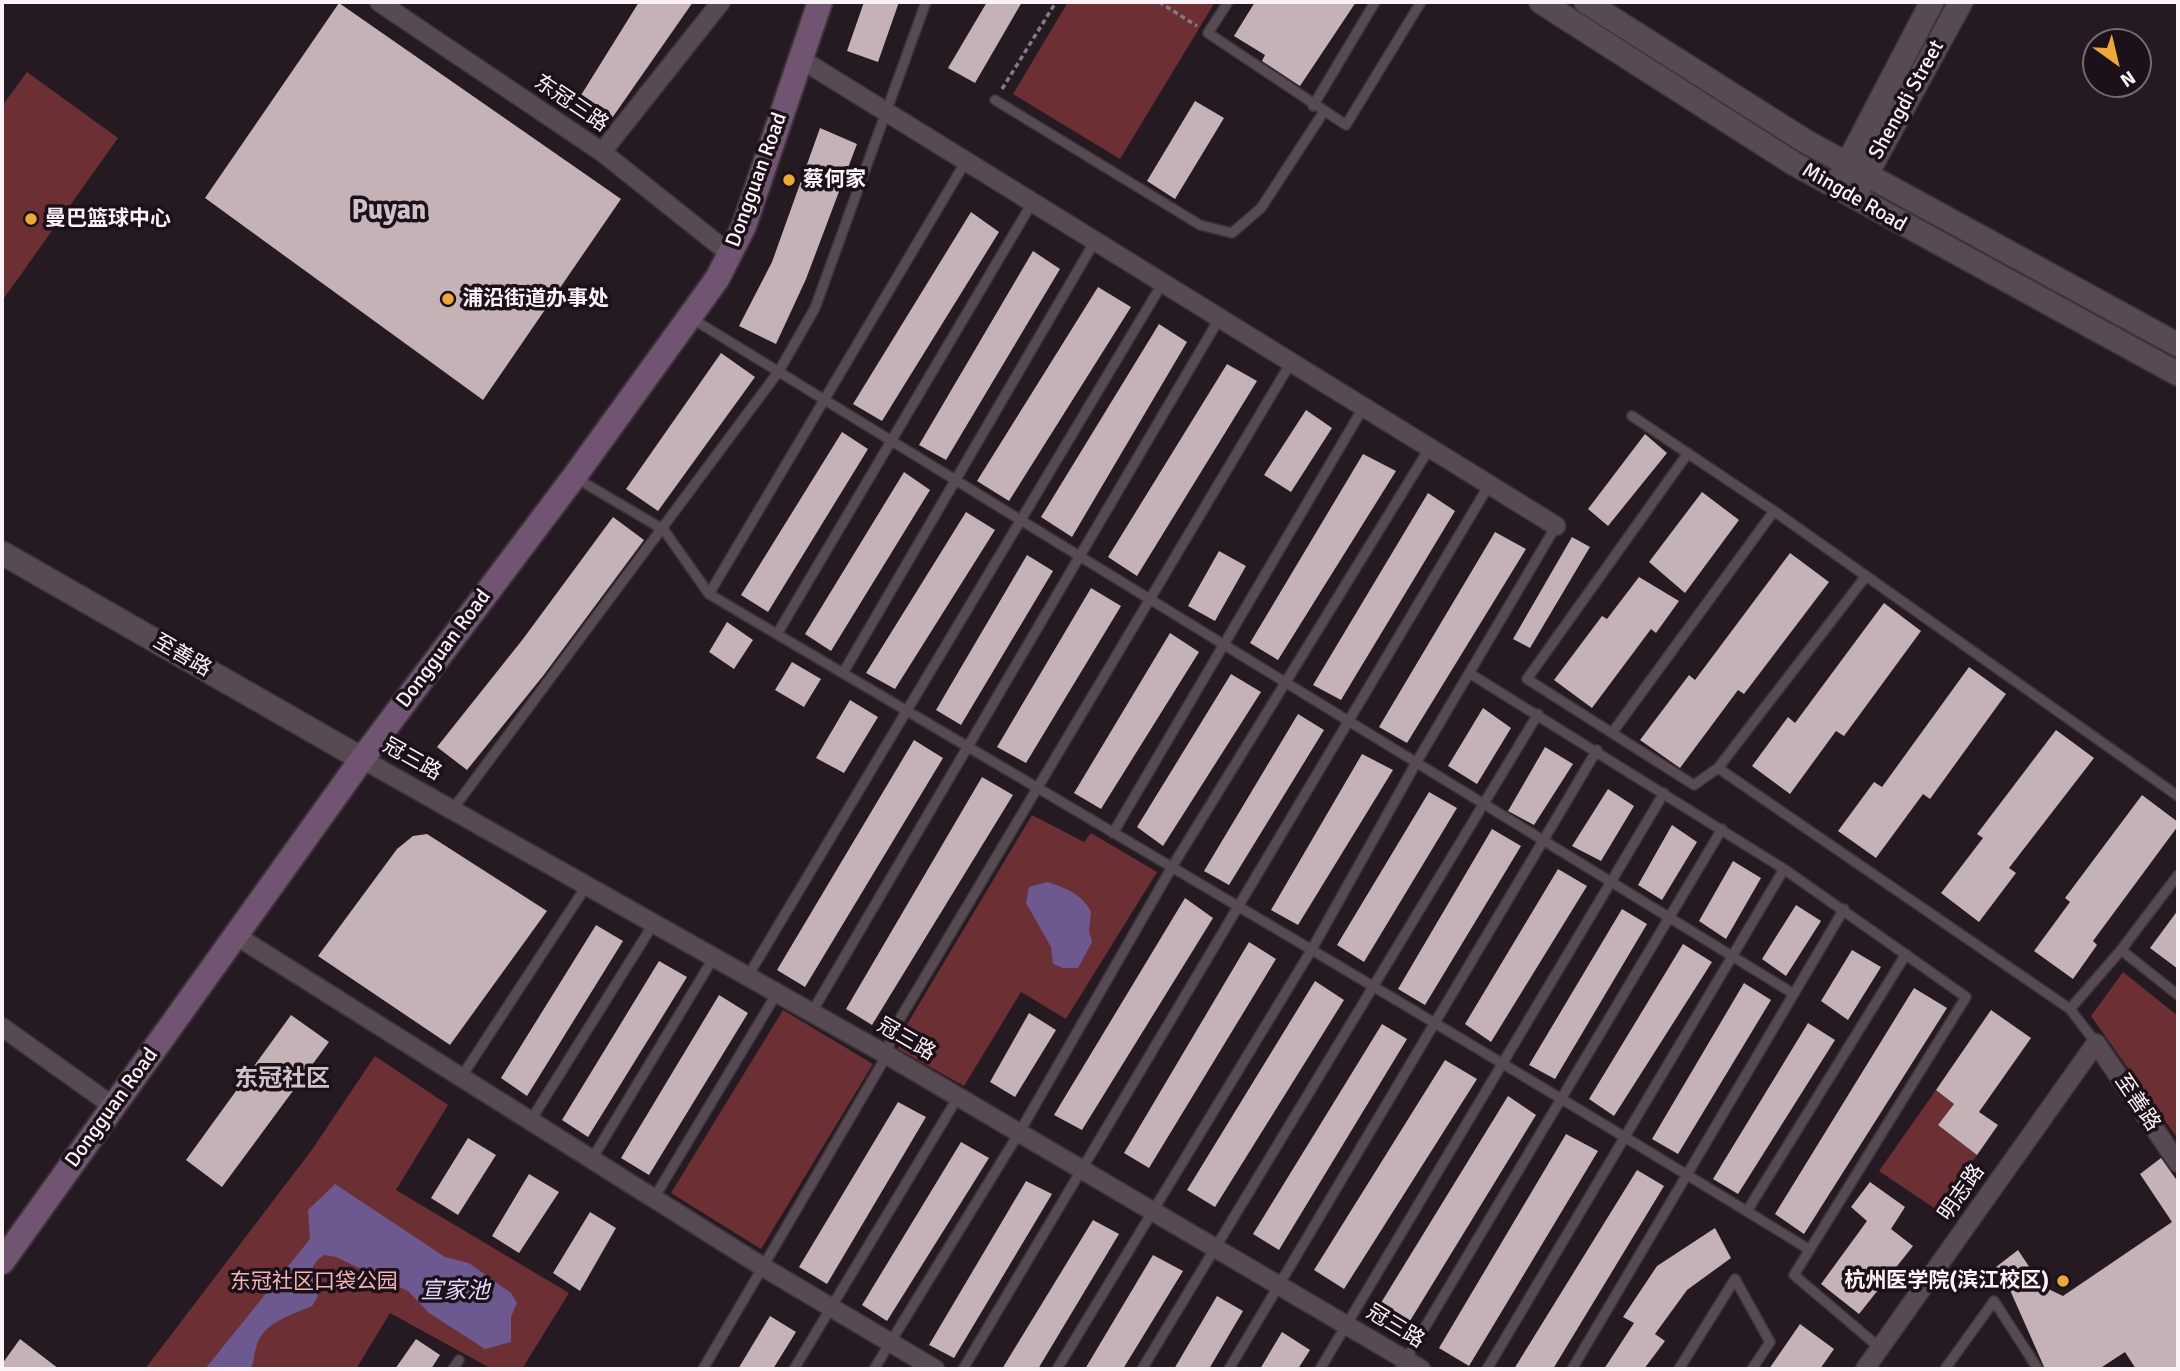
<!DOCTYPE html>
<html>
<head>
<meta charset="utf-8">
<style>
  body { margin:0 }
  #map { position:relative; width:2180px; height:1371px; overflow:hidden; background:#251a22; font-family:Signika,sans-serif }
  canvas { display:block }
  .frame { position:absolute; inset:0; border:4px solid #faf2f7; pointer-events:none }
  .north { position:absolute; left:2082px; top:28px; width:70px; height:70px; box-sizing:border-box; background:#1c1118; border:2px solid #756b71; border-radius:50%; rotate:146deg; font-size:19px; font-weight:700; line-height:28px; text-align:center; color:#faf2f7 }
  .north::after { content:''; display:block; margin:auto; width:24px; height:32px; background:#eca93a; clip-path:polygon(50% 0,100% 100%,50% 72%,0 100%) }
</style>
</head>
<body>
<div id="map">
<canvas width="2180" height="1371"></canvas>
<div class="frame"></div>
<div class="north">N</div>
</div>
<script>
const context = document.querySelector('canvas').getContext('2d');
context.lineJoin = 'round';
function fillPath(path, color) { context.fillStyle = color; context.fill(path, 'evenodd'); }
function trace(path, color, width, dash) { context.strokeStyle = color; context.lineWidth = width; context.lineCap = dash ? 'butt' : 'round'; context.setLineDash(dash || []); context.stroke(path); }
function drawText(font, color, halo, rows, align = 'center') {
  context.font = font + ' Signika,"Noto Sans SC",sans-serif'; context.lineWidth = 7; context.setLineDash([]); context.textBaseline = 'middle'; context.strokeStyle = halo; context.fillStyle = color; for (const [text, x, y, turn = 0] of rows) {
    context.save(); context.translate(x, y); context.rotate((+turn || 0) * Math.PI / 180); context.textAlign = isNaN(turn) ? turn : align; if (halo) context.strokeText(text, 0, 0); context.fillText(text, 0, 0); context.restore();
  }
}
fillPath(new Path2D(`
  M1068 2H1215L1120 159 1013 94Z
  M27 72 118 138 2 301V106Z
  M1032 815 1084 842 1091 833 1157 872 1066 1019 1021 992 964 1086 898 1049 900 1036Z
  M2123 972 2178 1016V1139L2091 1016Z
  M783 1010 873 1064 761 1249 671 1193Z
  M375 1056 448 1105 396 1190 569 1293 522 1369H492L390 1313 356 1369H145L311 1151Z
  M1936 1090 1954 1104 1938 1125 1977 1155 1937 1210 1879 1171Z`), '#6c2f34');
fillPath(new Path2D(`
  M1047 882C1066 888 1080 893 1091 911L1089 931 1092 942 1078 968H1063L1053 964 1051 947 1026 903 1029 887Z
  M335 1184 445 1257 469 1263 511 1293 517 1303 511 1317V1342L485 1349 429 1313 408 1291 336 1257 324 1255C305 1268 313 1278 318 1296L312 1306C292 1315 262 1322 256 1348 253 1357 255 1362 250 1369H205L310 1239 308 1210Z`), '#6d5890');
fillPath(new Path2D(`
  M639 2H693L603 131 573 108Z
  M864 2H899L878 62 847 51Z
  M987 2H1022L975 83 948 68Z
  M1255 2H1356L1300 86 1262 61 1265 55 1234 36Z
  M339 3 621 199 483 400 205 198Z
  M1195 101 1224 118 1175 199 1147 181Z
  M820 128 857 144 806 279 776 344 739 326 772 262Z
  M971 212 999 232 882 421 853 404Z
  M1033 251 1060 269 946 460 919 445Z
  M1098 287 1131 307 1009 501 977 481Z
  M1159 324 1187 342 1072 537 1041 517Z
  M721 353 755 377 658 511 626 489Z
  M1227 364 1257 381 1137 576 1108 557Z
  M1306 410 1332 428 1291 492 1264 475Z
  M842 432 868 449 768 612 741 595Z
  M1645 434 1667 453 1608 526 1588 509Z
  M1363 454 1396 471 1278 660 1250 643Z
  M904 472 930 490 831 651 805 634Z
  M1702 492 1739 520 1685 593 1649 562Z
  M1428 493 1455 511 1341 700 1313 685Z
  M966 512 995 530 895 689 866 673Z
  M613 517 644 540 543 676 467 770 437 747 523 639Z
  M1495 532 1526 549 1407 743 1379 727Z
  M1572 537 1590 547 1530 648 1513 639Z
  M1219 551 1246 566 1215 621 1188 606Z
  M1790 553 1829 582 1744 694 1738 690 1680 768 1640 740 1689 675 1695 680Z
  M1027 555 1053 571 961 725 936 710Z
  M1639 577 1679 601 1656 633 1651 629 1592 708 1554 680 1602 616 1607 619Z
  M1091 588 1121 606 1026 763 997 747Z
  M1884 603 1921 631 1844 736 1836 731 1790 794 1752 766 1788 717 1795 723Z
  M727 622 753 640 734 669 709 652Z
  M1170 633 1199 652 1101 809 1074 793Z
  M792 662 821 679 804 707 775 690Z
  M1969 667 2006 694 1930 799 1923 794 1876 858 1838 831 1874 782 1882 787Z
  M1231 674 1261 692 1163 846 1137 827Z
  M850 700 878 717 844 773 816 758Z
  M1483 708 1511 728 1477 784 1448 766Z
  M1298 714 1324 730 1229 885 1204 871Z
  M2056 730 2094 758 2009 868 2016 873 1979 922 1941 893 1983 838 1977 834Z
  M914 740 943 758 805 987 777 970Z
  M1545 747 1573 764 1534 825 1508 811Z
  M1362 754 1393 770 1298 925 1271 910Z
  M982 777 1013 795 872 1025 846 1009Z
  M1608 789 1634 806 1601 861 1572 846Z
  M1429 792 1457 808 1364 962 1337 945Z
  M2142 795 2178 822V826L2093 941 2097 945 2073 979 2034 951 2070 902 2065 898Z
  M1672 825 1697 842 1662 900 1638 885Z
  M1492 829 1521 846 1425 1005 1398 989Z
  M427 834 547 911 450 1045 318 956 397 849 413 836Z
  M1733 861 1761 878 1726 939 1699 921Z
  M1558 869 1587 886 1491 1042 1465 1024Z
  M1185 898 1213 918 1082 1130 1054 1115Z
  M1796 905 1821 921 1786 976 1762 959Z
  M1622 909 1647 924 1555 1079 1529 1065Z
  M2178 910V969L2150 948Z
  M596 925 623 941 527 1096 501 1078Z
  M1249 942 1276 959 1149 1168 1124 1153Z
  M1683 944 1712 962 1614 1116 1589 1099Z
  M1852 950 1881 967 1848 1020 1821 1001Z
  M659 961 687 977 588 1137 562 1120Z
  M1315 981 1344 1000 1215 1207 1187 1190Z
  M1744 983 1771 1000 1678 1154 1652 1139Z
  M1914 988 1947 1008 1804 1234 1775 1214Z
  M719 995 748 1013 649 1175 621 1158Z
  M1991 1010 2031 1038 1979 1112 1998 1125 1977 1155 1938 1125 1954 1104 1936 1090Z
  M1029 1013 1056 1030 1015 1097 990 1082Z
  M291 1015 329 1042 222 1187 186 1160Z
  M1808 1023 1835 1040 1738 1194 1713 1179Z
  M1382 1024 1407 1039 1279 1250 1253 1234Z
  M1445 1060 1477 1079 1344 1289 1314 1270Z
  M1508 1096 1536 1115 1405 1329 1376 1311Z
  M898 1102 926 1117 827 1284 799 1267Z
  M1566 1134 1598 1151 1469 1366 1439 1348Z
  M468 1138 496 1155 458 1215 431 1198Z
  M961 1142 989 1158 887 1321 862 1305Z
  M2161 1158 2178 1182V1369H2136L2125 1352 2099 1369H2045L2006 1281 1996 1267 2018 1250 2042 1286 2063 1296 2172 1222 2140 1174Z
  M1637 1170 1664 1186 1553 1369H1514Z
  M529 1174 559 1192 519 1253 492 1236Z
  M1026 1181 1052 1194 954 1358 929 1345Z
  M1870 1182 1905 1207 1891 1229 1913 1246 1859 1314 1821 1284 1867 1221 1851 1207Z
  M590 1212 616 1228 580 1291 553 1273Z
  M1093 1220 1119 1234 1038 1369H1002Z
  M1715 1228 1731 1258 1687 1290 1655 1334 1665 1341 1644 1369H1604L1634 1323 1623 1317 1657 1266Z
  M1153 1255 1183 1271 1123 1369H1085Z
  M1217 1296 1243 1311 1209 1369H1174Z
  M770 1316 796 1332 773 1369H738Z
  M1800 1324 1834 1349 1820 1369H1769Z
  M1282 1332 1310 1350 1298 1369H1260Z
  M20 1339 59 1369H2V1364Z
  M416 1339 440 1355 431 1369H395Z`), '#c4b2b7');
const service = new Path2D(`
  M1228 2 1208 33 1346 125 1421 2
  M995 100 1200 225 1232 233 1261 208 1323 113
  M1313 106 1375 2
  M691 318 1794 994
  M1632 416 1774 511 2178 796
  M1688 453 1527 679 1694 785 1718 768 2070 1009
  M576 478 664 530 709 594C1077 812 1446 1026 1810 1250
  M709 594 966 161
  M777 634 1032 203
  M843 673 1095 241
  M1469 673 1784 869 1966 997 1794 1275 1880 1348
  M1612 733 1774 511
  M1718 768 1866 576
  M453 809 779 371 815 308 926 2
  M1113 833 1363 408
  M2121 950 2178 995
  M748 976 1162 284
  M812 1012 1219 319
  M2096 1043 2070 1009 2121 950 2178 875
  M462 1076 587 885
  M531 1120 654 923
  M592 1159 714 957
  M654 1198 777 993
  M1747 1211 1906 954
  M453 1369 459 1360
  M703 1369 887 1055 892 1032 1290 364
  M794 1369 958 1097
  M874 1369 1019 1133 1172 867 1429 449
  M963 1369 1489 485
  M1057 1369 1312 949 1416 763 1556 526
  M1142 1369 1538 714
  M1229 1369 1597 750
  M1320 1369 1664 793
  M1400 1369 1722 829
  M1487 1369 1784 869
  M1572 1369 1844 909
  M1679 1369 1735 1279 1770 1342 1752 1369
  M1945 1369 1994 1301 2038 1369`);
const minor = new Path2D(`
  M379 2 602 152 730 254
  M799 58 1556 526
  M602 152 721 2
  M362 759 887 1055 1421 1369
  M235 935 763 1267 935 1369
  M2 1027 113 1106
  M1865 1369 2096 1043 2178 1163`);
const tertiary = new Path2D(`
  M1541 2 1793 163 2178 374
  M1586 2 1805 141 2178 345
  M1841 176 1932 2
  M1860 186 1961 2
  M2 553 362 759`);
const secondary = new Path2D(`
  M2 1262 362 759 574 477 717 279 744 226 820 2`);
trace(service, '#3d343a', 12);
trace(minor, '#3d343a', 21);
trace(tertiary, '#3d343a', 26);
trace(secondary, '#3d343a', 28);
trace(new Path2D(`
  M1159 2 1197 26
  M1002 89 1056 2`), '#847a81', 3.5, [5, 3.5]);
trace(service, '#574a52', 9);
trace(minor, '#574a52', 18);
trace(tertiary, '#574a52', 23);
trace(secondary, '#705471', 24);
for (const [x, y, r, color] of [
  [789,180,7,"#eca93a"],
  [31,219,7,"#eca93a"],
  [448,299,7,"#eca93a"],
  [2063,1281,7,"#eca93a"]
]) { const dot = new Path2D(); dot.arc(x, y, r, 0, 2 * Math.PI); context.fillStyle = color; context.fill(dot); trace(dot, '#1c1118', 2.5); }
drawText('21px', '#faf2f7', '#1c1118', [
  ["Shengdi Street",1907,100,-61],
  ["东冠三路",571,104,34],
  ["Dongguan Road",757,180,-70],
  ["Mingde Road",1854,198,30],
  ["Dongguan Road",444,649,-53],
  ["至善路",182,656,30],
  ["冠三路",412,760,29],
  ["冠三路",906,1040,30],
  ["至善路",2137,1103,56],
  ["Dongguan Road",112,1108,-54],
  ["明志路",1962,1193,-55],
  ["冠三路",1395,1327,31]
]);
drawText('bold 21px', '#faf2f7', '#1c1118', [
  ["蔡何家",803,180],
  ["曼巴篮球中心",45,219],
  ["浦沿街道办事处",462,299],
  ["杭州医学院(滨江校区)",2049,1281,"right"]
], 'left');
drawText('21px', '#f4b6b7', '#1c1118', [
  ["东冠社区口袋公园",314,1282]
]);
drawText('italic 23px', '#e4d9fb', '#1c1118', [
  ["宣家池",455,1292]
]);
drawText('bold 24px', '#d0c1cb', '#1c1118', [
  ["东冠社区",282,1080]
]);
drawText('bold 28px', '#d0c1cb', '#1c1118', [
  ["Puyan",389,212]
]);
</script>
</body>
</html>
